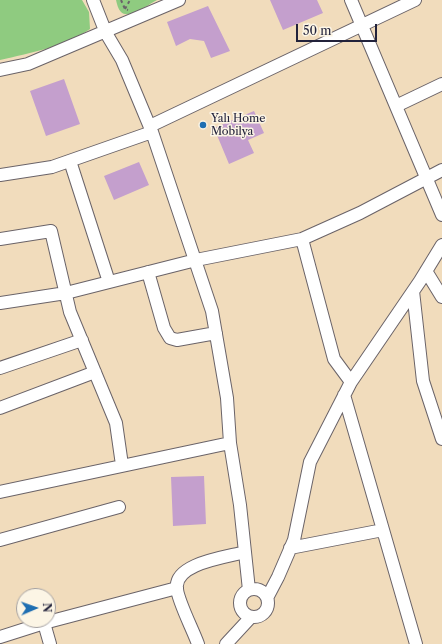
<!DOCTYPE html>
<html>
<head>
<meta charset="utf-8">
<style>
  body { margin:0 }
  #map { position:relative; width:442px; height:644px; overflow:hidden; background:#f1dcbc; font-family:"Libre Caslon Text",serif }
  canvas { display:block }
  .north { position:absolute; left:16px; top:588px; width:40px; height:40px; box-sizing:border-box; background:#fcf5e5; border:1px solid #a5a1a1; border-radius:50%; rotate:88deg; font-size:11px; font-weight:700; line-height:16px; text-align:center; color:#22223b }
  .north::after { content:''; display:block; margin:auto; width:14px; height:18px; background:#1f6fb2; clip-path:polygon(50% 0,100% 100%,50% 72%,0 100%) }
  .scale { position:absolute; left:296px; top:24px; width:81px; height:18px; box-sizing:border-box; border:2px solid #22223b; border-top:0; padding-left:5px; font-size:12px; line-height:14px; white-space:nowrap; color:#22223b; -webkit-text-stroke:3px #fcf5e5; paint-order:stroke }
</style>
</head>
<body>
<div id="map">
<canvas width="442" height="644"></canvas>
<div class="north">N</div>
<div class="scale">50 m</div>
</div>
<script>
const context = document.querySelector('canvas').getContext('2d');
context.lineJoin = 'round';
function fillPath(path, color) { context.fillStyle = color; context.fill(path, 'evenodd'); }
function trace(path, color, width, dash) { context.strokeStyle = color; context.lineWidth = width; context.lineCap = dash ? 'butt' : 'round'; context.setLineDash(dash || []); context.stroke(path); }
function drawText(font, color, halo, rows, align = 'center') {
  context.font = font + ' "Libre Caslon Text",serif'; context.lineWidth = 3; context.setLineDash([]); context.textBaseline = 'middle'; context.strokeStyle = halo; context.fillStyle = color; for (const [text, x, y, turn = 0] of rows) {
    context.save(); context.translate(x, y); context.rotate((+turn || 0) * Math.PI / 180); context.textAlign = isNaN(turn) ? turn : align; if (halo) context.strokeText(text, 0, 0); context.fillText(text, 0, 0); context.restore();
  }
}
fillPath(new Path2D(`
  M0 0H82L89 12 90 29C64 47 30 53 0 60Z
  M116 0H157C149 4 129 20 121 12 118 9 117 4 116 0Z`), '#8fcb80');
fillPath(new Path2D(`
  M270 0H317L323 13 283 30Z
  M208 6 230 51 211 58 204 41 190 39 176 46 167 22Z
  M64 79 80 124 46 136 30 91Z
  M254 111 264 133 248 140 254 153 229 164 214 128Z
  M139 162 149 185 114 200 104 176Z
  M204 476 206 524 173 526 171 477Z`), '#c49fcd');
const minor = new Path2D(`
  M93 0 106 33 122 60 152 132 212 311 227 398 230 443 240 505 249 590
  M351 0 442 215
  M0 70 28 64 179 0
  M396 106 442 84
  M150 126 415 0
  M70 161 109 282
  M0 175 52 167 152 132
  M0 239 51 231 70 312 116 423 122 465
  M302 239 334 359 351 382
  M426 271 442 297
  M148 272 164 328 170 338 177 340 216 333
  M413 291 423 381 442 439
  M0 303 66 293 196 260 302 239 360 213 442 170
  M0 368 82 340
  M344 395 416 644
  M0 408 95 372
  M0 492 230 443
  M0 540 119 507
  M290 548 383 530
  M240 603a14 14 0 1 1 28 0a14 14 0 1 1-28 0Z
  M267 598 278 577 294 540 310 462 351 382 420 281 442 245
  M44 623 50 644
  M0 637 44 623 177 588
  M198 644C193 630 178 601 177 589 173 563 228 557 245 552
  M226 644 251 617`);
trace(minor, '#6a6368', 14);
trace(new Path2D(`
  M121 0 125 9 128 10
  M125 9 130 0`), '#6a6368', 2, [3, 3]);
trace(minor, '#fff', 12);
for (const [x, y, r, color] of [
  [203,125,4,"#1f6fb2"]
]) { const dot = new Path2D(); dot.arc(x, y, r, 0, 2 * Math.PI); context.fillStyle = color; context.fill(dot); trace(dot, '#fcf5e5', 1.5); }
drawText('11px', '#22223b', '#fcf5e5', [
  ["Yalı Home",211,119],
  ["Mobilya",211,132]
], 'left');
</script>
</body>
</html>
